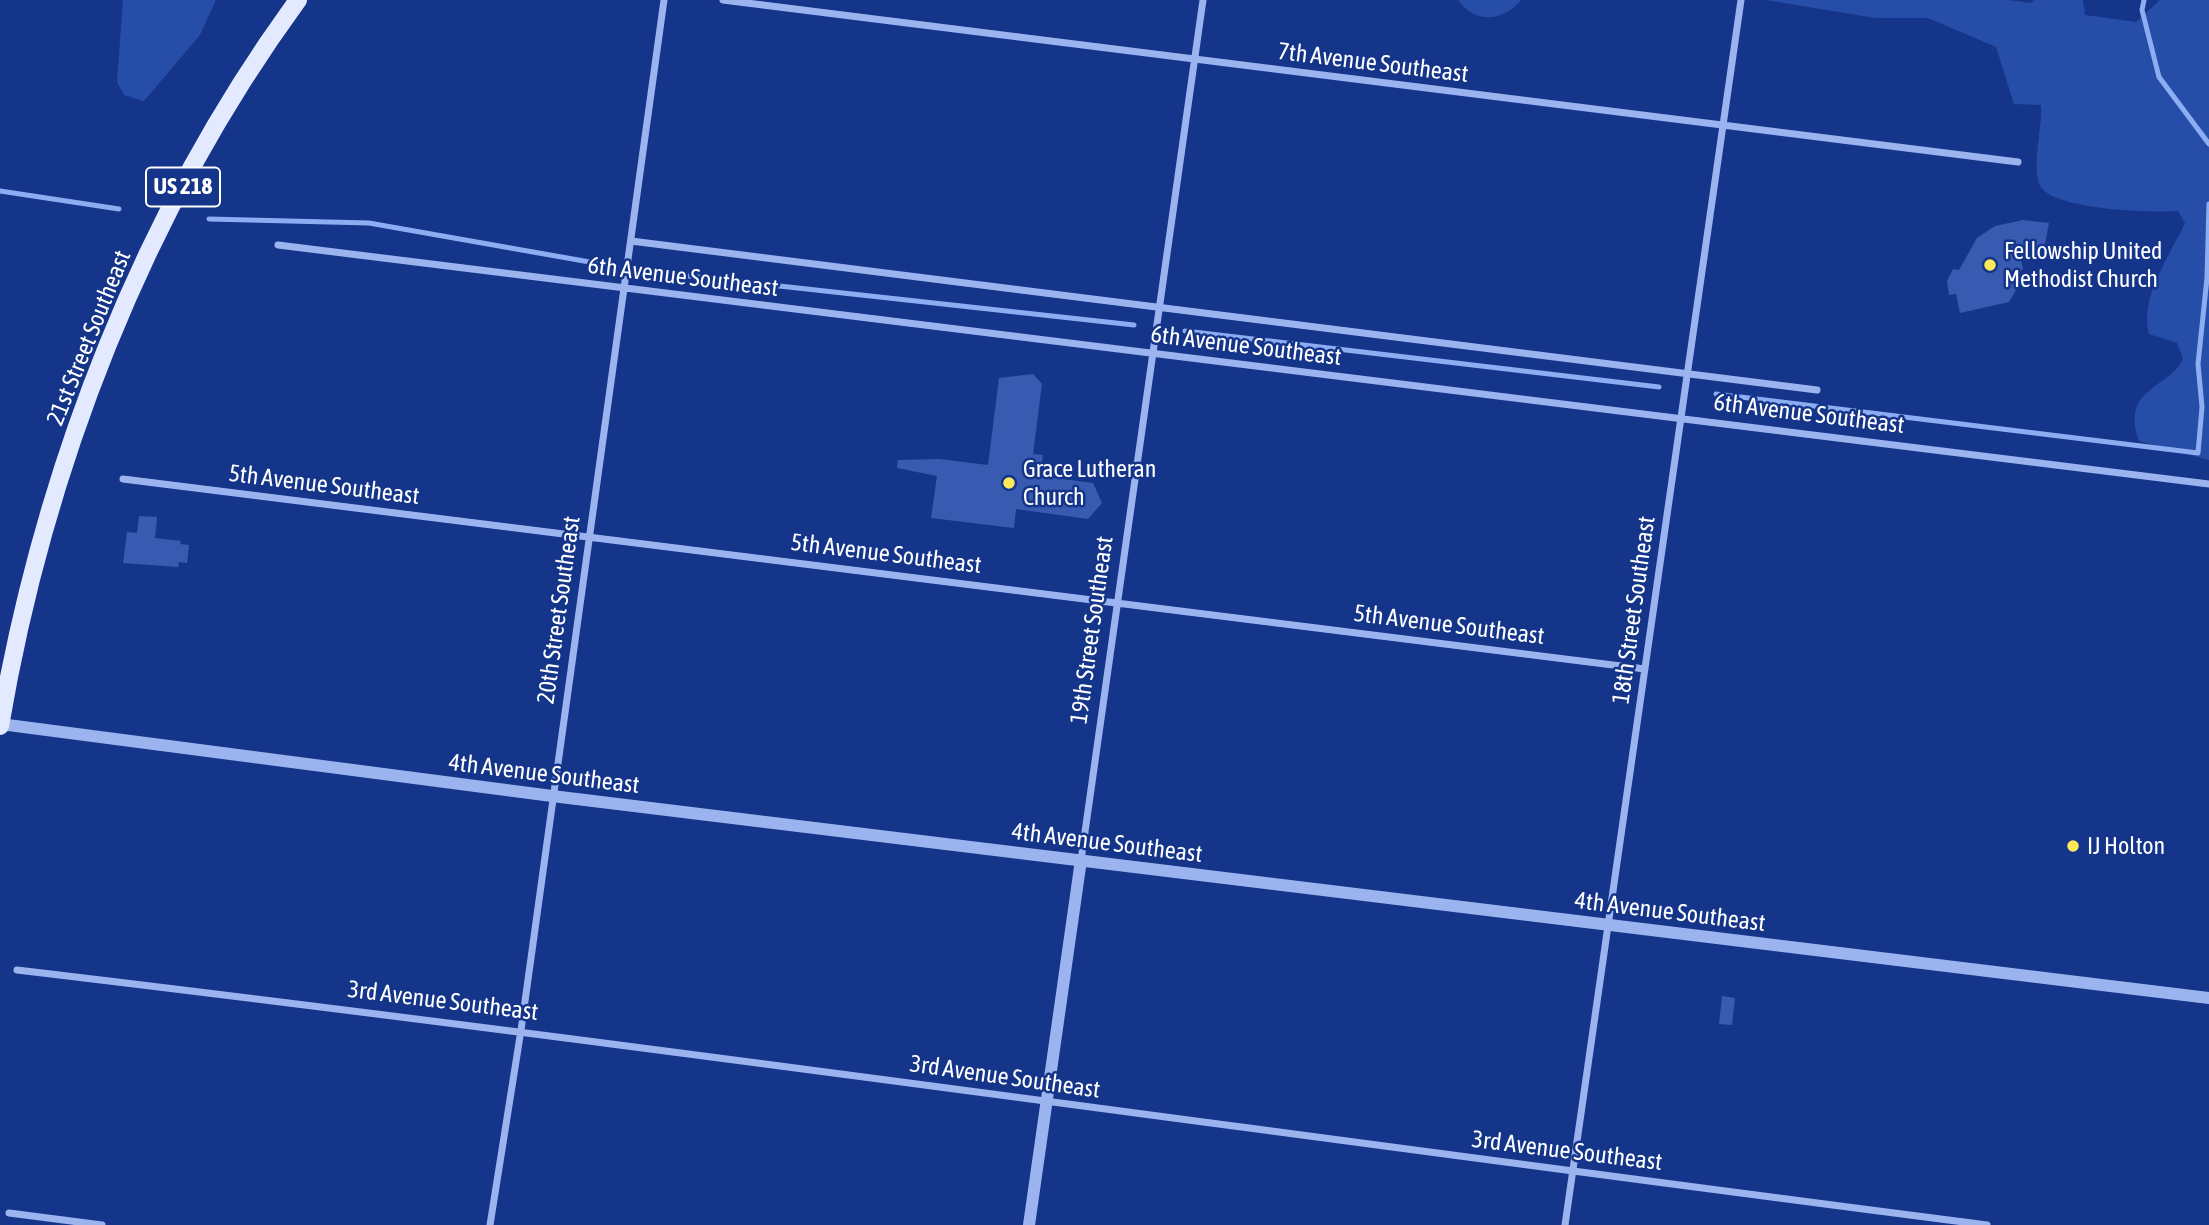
<!DOCTYPE html>
<html>
<head>
<meta charset="utf-8">
<style>
  body { margin:0 }
  canvas { display:block; background:#143589 }
</style>
</head>
<body>
<canvas width="2209" height="1225"></canvas>
<script>
const context = document.querySelector('canvas').getContext('2d');
context.lineJoin = 'round';
function fillPath(path, color) { context.fillStyle = color; context.fill(path, 'evenodd'); }
function trace(path, color, width, dash) { context.strokeStyle = color; context.lineWidth = width; context.lineCap = dash ? 'butt' : 'round'; context.setLineDash(dash || []); context.stroke(path); }
function drawText(font, color, halo, rows, align = 'center') {
  context.font = font + ' "Asap Condensed",sans-serif'; context.lineWidth = 5; context.setLineDash([]); context.textBaseline = 'middle'; context.strokeStyle = halo; context.fillStyle = color; for (const [text, x, y, turn = 0] of rows) {
    context.save(); context.translate(x, y); context.rotate((+turn || 0) * Math.PI / 180); context.textAlign = isNaN(turn) ? turn : align; if (halo) context.strokeText(text, 0, 0); context.fillText(text, 0, 0); context.restore();
  }
}
fillPath(new Path2D(`
  M123 0H216L200 35 144 101 124 95 117 82Z
  M1458 0H1521C1503 22 1475 24 1458 0Z
  M1766 0H2008L2031 3 2034 0H2083L2085 15 2136 22 2160 0H2209V460L2139 441C2120 386 2170 390 2183 358L2177 343 2149 334C2139 297 2170 256 2185 223L2178 211C2153 213 2050 210 2040 185 2031 166 2043 127 2041 105L2014 104 1996 47 1928 18H1875Z`), '#264da8');
trace(new Path2D(`
  M2144 0 2142 10 2159 77 2209 144
  M0 191 119 209
  M209 219 369 223 601 264
  M652 272 1134 325
  M1185 331 1659 387
  M1716 394 2198 453 2202 407 2198 364 2207 278 2209 204`), '#8dadf3', 5);
fillPath(new Path2D(`
  M2023 220 2049 223 2042 259 2019 253 2023 269 2012 277 2016 290 2009 302 1960 313 1956 294 1949 295 1947 281 1953 269 1959 270 1977 238 1995 226Z
  M1033 374 1042 384 1033 454 1043 455 1040 476 1093 483 1102 503 1088 519 1016 509 1014 528 931 518 937 476 897 468 898 460 939 459 988 465 999 378Z
  M139 516 157 517 155 538 181 541 180 544 189 545 187 563 179 562 178 567 123 563 127 532 137 533Z
  M1722 996 1735 998 1732 1025 1719 1024Z`), '#385bb1');
trace(new Path2D(`
  M723 0 2018 162
  M631 241 1817 390
  M278 245 2209 484
  M123 479 1645 669
  M1081 860 1203 0
  M17 970C675 1048 1330 1141 1987 1225
  M9 1213 102 1225
  M490 1225 521 1030 664 0
  M1565 1225 1741 0`), '#9bb4ef', 7);
trace(new Path2D(`
  M0 724 552 796 2209 998
  M1029 1225 1081 860`), '#9bb4ef', 12);
trace(new Path2D(`
  M0 726C44 468 143 212 298 0`), '#e3eaff', 18);
for (const [x, y, r, color] of [
  [1990,265,7,"#ffe959"],
  [1009,483,7,"#ffe959"],
  [2073,846,7,"#ffe959"]
]) { const dot = new Path2D(); dot.arc(x, y, r, 0, 2 * Math.PI); context.fillStyle = color; context.fill(dot); trace(dot, '#143589', 2.5); }
for (const [x, y, w] of [
  [183,187,74]
]) { const box = new Path2D(); box.roundRect(x - w / 2, y - 19.5, w, 39, 5); context.fillStyle = '#143589'; context.fill(box); trace(box, '#fff', 2); }
drawText('bold 23px', '#fff', null, [
  ["US 218",183,187]
]);
drawText('24px', '#fff', '#143589', [
  ["7th Avenue Southeast",1373,63,7],
  ["6th Avenue Southeast",683,277,7],
  ["21st Street Southeast",89,338,-68],
  ["6th Avenue Southeast",1246,346,7],
  ["6th Avenue Southeast",1809,414,7],
  ["5th Avenue Southeast",324,485,7],
  ["5th Avenue Southeast",886,554,7],
  ["20th Street Southeast",559,610,-82],
  ["18th Street Southeast",1634,610,-82],
  ["5th Avenue Southeast",1449,625,7],
  ["19th Street Southeast",1092,630,-82],
  ["4th Avenue Southeast",544,774,7],
  ["4th Avenue Southeast",1107,843,7],
  ["4th Avenue Southeast",1670,912,7],
  ["3rd Avenue Southeast",443,1001,7],
  ["3rd Avenue Southeast",1005,1077,8],
  ["3rd Avenue Southeast",1567,1151,7]
]);
drawText('24px', '#fff', '#143589', [
  ["Fellowship United",2004,251],
  ["Methodist Church",2004,279],
  ["Grace Lutheran",1023,469],
  ["Church",1023,497],
  ["IJ Holton",2087,846]
], 'left');
</script>
</body>
</html>
